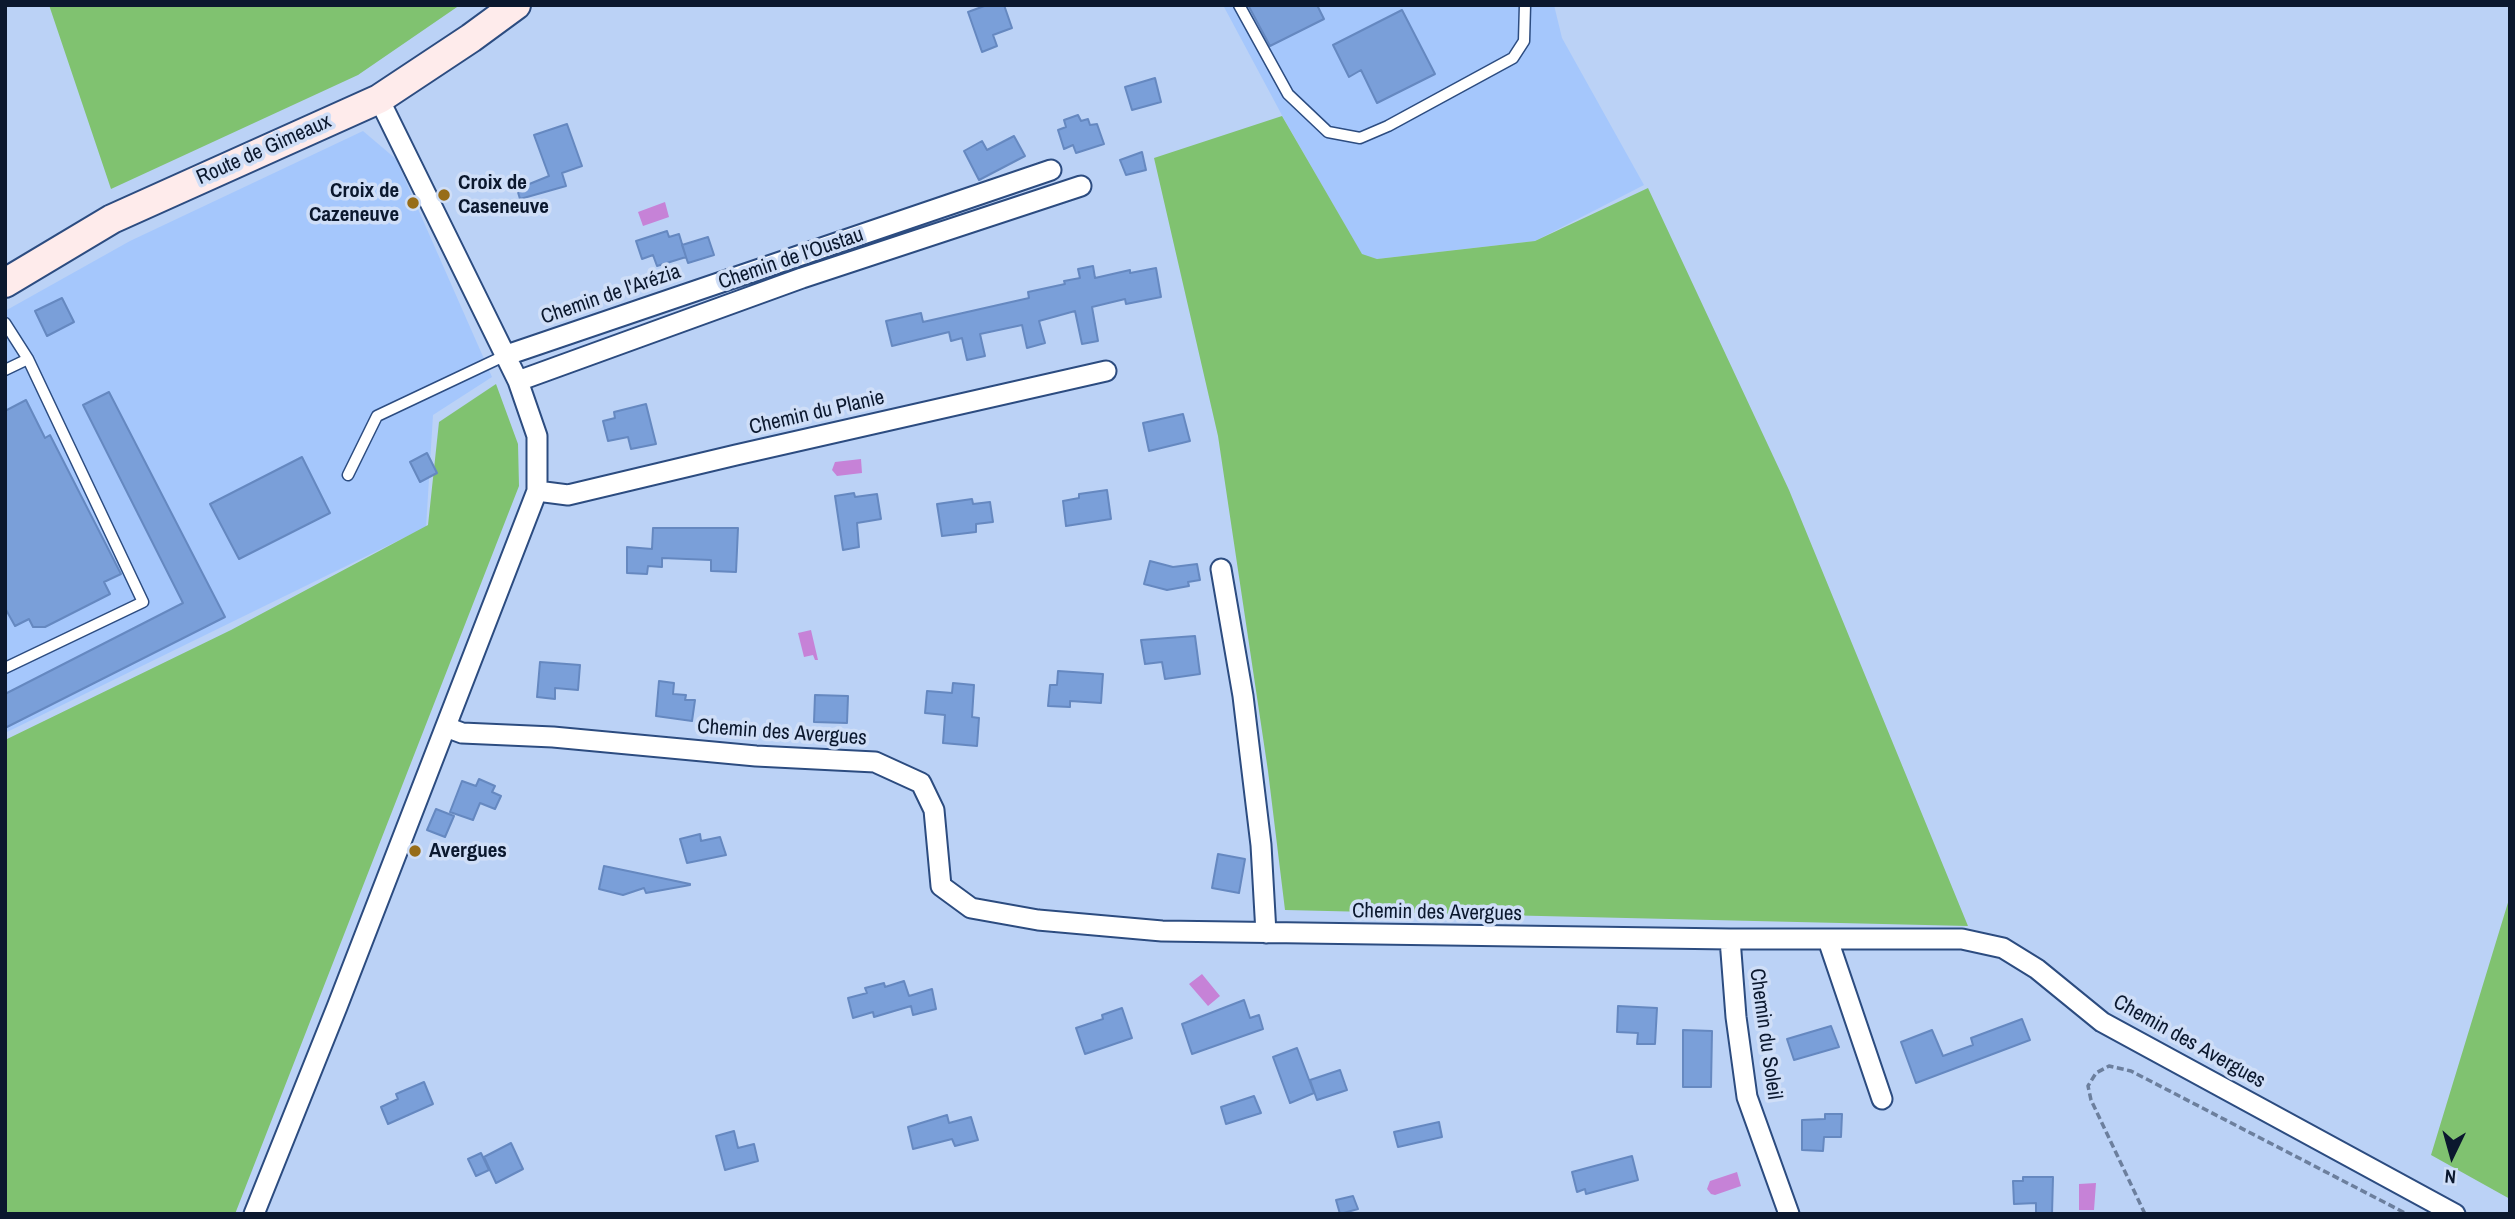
<!DOCTYPE html>
<html>
<head>
<meta charset="utf-8">
<style>
  body { margin:0 }
  #map { position:relative; width:2515px; height:1219px; overflow:hidden; background:#bbd2f6; font-family:"Archivo Narrow",sans-serif }
  canvas { display:block }
  .frame { position:absolute; inset:0; border:7px solid #0b182e; pointer-events:none }
  .north { position:absolute; left:2417px; top:1121px; width:70px; height:70px; -webkit-text-stroke:5px #cfdef7; paint-order:stroke; rotate:185deg; font-size:19px; font-weight:700; line-height:28px; text-align:center; color:#0b182e }
  .north::after { content:''; display:block; margin:auto; width:24px; height:32px; background:#0b182e; clip-path:polygon(50% 0,100% 100%,50% 72%,0 100%) }
</style>
</head>
<body>
<div id="map">
<canvas width="2515" height="1219"></canvas>
<div class="frame"></div>
<div class="north">N</div>
</div>
<script>
const context = document.querySelector('canvas').getContext('2d');
context.lineJoin = 'round';
function fillPath(path, color) { context.fillStyle = color; context.fill(path, 'evenodd'); }
function trace(path, color, width, dash) { context.strokeStyle = color; context.lineWidth = width; context.lineCap = dash ? 'butt' : 'round'; context.setLineDash(dash || []); context.stroke(path); }
function drawText(font, color, halo, rows, align = 'center') {
  context.font = font + ' "Archivo Narrow",sans-serif'; context.lineWidth = 7; context.setLineDash([]); context.textBaseline = 'middle'; context.strokeStyle = halo; context.fillStyle = color; for (const [text, x, y, turn = 0] of rows) {
    context.save(); context.translate(x, y); context.rotate((+turn || 0) * Math.PI / 180); context.textAlign = isNaN(turn) ? turn : align; if (halo) context.strokeText(text, 0, 0); context.fillText(text, 0, 0); context.restore();
  }
}
fillPath(new Path2D(`
  M1223 5H1554L1562 38 1644 185 1535 241 1377 259 1362 255 1284 119Z
  M363 131 396 159 492 377 433 415 426 527 5 733V311L130 241Z`), '#a5c7fc');
fillPath(new Path2D(`
  M49 5H460L358 75 111 189Z
  M1282 116 1362 254 1377 259 1535 241 1648 188 1789 490 1968 926 1285 910 1268 771 1218 436 1154 158Z
  M496 384 518 444 519 486 235 1214H5V740L231 630 428 525 439 422Z
  M2510 896V1199L2431 1155Z`), '#80c270');
fillPath(new Path2D(`
  M665 202 669 217 643 226 638 212Z
  M861 459 862 473 837 476 832 470 835 462Z
  M811 630 818 660H815L813 655 804 657 798 633Z
  M1202 974 1220 996 1208 1006 1189 984Z
  M1737 1172 1741 1186 1715 1195 1711 1194 1707 1189 1710 1181Z
  M2096 1183 2094 1210H2079V1184Z`), '#c682d7');
const building = new Path2D(`
  M987 5H1004L1012 28 993 35 997 46 982 52 968 12Z
  M1248 5H1317L1324 19 1270 46Z
  M1402 10 1435 74 1377 103 1361 70 1349 77 1333 45Z
  M1155 78 1161 102 1132 110 1125 87Z
  M1078 115 1081 121 1088 119 1090 125 1097 124 1104 144 1076 153 1073 145 1064 149 1058 130 1066 127 1064 120Z
  M567 124 582 166 562 173 566 186 520 199 517 189 549 176 534 135Z
  M1014 136 1025 156 979 180 964 151 982 141 987 150Z
  M1142 152 1146 170 1126 175 1120 160Z
  M667 231 669 237 679 234 686 257 657 266 653 255 642 259 636 241Z
  M708 237 714 255 688 263 682 245Z
  M1093 266 1095 278 1130 270V273L1156 268 1161 297 1126 304 1125 299 1092 307 1098 341 1082 344 1075 311 1039 321 1045 343 1027 348 1022 325 980 334 985 356 967 360 962 338 951 341 949 332 892 346 886 321 921 313 923 322 1029 298 1028 292 1065 284 1064 281 1080 278 1078 269Z
  M62 298 74 322 47 336 35 311Z
  M109 392 225 617 5 728V694L183 603 83 405Z
  M26 400 45 438 50 435 121 574 104 582 110 594 45 627H33L29 619 15 626 5 608V411Z
  M646 404 656 444 631 449 628 437 608 441 603 421 615 418 614 412Z
  M1183 414 1190 441 1149 451 1143 423Z
  M427 453 437 473 420 482 410 462Z
  M302 457 330 513 239 559 210 504Z
  M1107 490 1111 519 1066 526 1063 501 1079 498V494Z
  M854 493 855 497 877 494 881 519 857 523 859 547 843 550 835 496Z
  M972 499 973 504 990 502 993 522 976 524V532L942 536 937 504Z
  M653 528H738L736 572 711 571V560L662 558V567L648 566 647 574 627 573V547L652 549Z
  M1150 561 1173 567 1197 564 1200 580 1188 582 1189 586 1167 590 1144 584Z
  M1195 636 1200 674 1165 679 1162 662 1145 664 1141 640Z
  M540 662 580 665 578 690 555 688V699L537 697Z
  M1058 671 1103 674 1101 703 1070 701V707L1048 706 1050 685H1057Z
  M659 681 674 683 673 694 686 695 685 700H695L692 721 656 716Z
  M953 683 974 685 972 717 979 718 977 746 943 743 945 715 925 713 927 691 952 693Z
  M815 695 848 696 847 723 814 722Z
  M479 779 495 786 492 792 501 796 495 809 480 803 473 820 450 812 462 781 476 786Z
  M436 809 454 816 445 837 427 830Z
  M700 834 701 841 720 837 726 855 687 863 680 839Z
  M1218 854 1245 859 1239 893 1212 888Z
  M604 866 690 884V885L646 893 644 888 623 895 599 889Z
  M904 981 909 996 932 989 936 1009 913 1015 911 1006 874 1017 873 1012 853 1018 848 998 867 993 865 988 884 983 885 987Z
  M1244 1000 1250 1018 1259 1015 1263 1029 1192 1054 1182 1024Z
  M1618 1006 1657 1008 1655 1044H1637L1638 1033 1617 1032Z
  M1122 1008 1132 1038 1085 1054 1076 1028 1103 1019 1102 1015Z
  M2022 1019 2030 1040 1916 1083 1901 1042 1932 1030 1943 1056 1973 1045 1971 1038Z
  M1831 1026 1839 1047 1794 1060 1787 1039Z
  M1683 1030 1712 1031 1711 1087H1683Z
  M1297 1048 1314 1093 1290 1103 1273 1057Z
  M1340 1070 1347 1090 1317 1100 1310 1080Z
  M424 1082 433 1104 388 1124 381 1107 398 1099 396 1094Z
  M1254 1096 1261 1113 1226 1124 1221 1107Z
  M1825 1114H1842L1841 1137H1824L1823 1151 1802 1150V1120L1825 1119Z
  M947 1115 949 1123 971 1117 978 1140 955 1146 952 1139 913 1149 908 1127Z
  M1439 1122 1442 1137 1398 1147 1394 1132Z
  M734 1131 738 1148 754 1144 758 1161 725 1170 716 1136Z
  M511 1143 523 1169 496 1183 484 1157Z
  M481 1153 489 1170 476 1176 468 1159Z
  M1632 1156 1638 1180 1586 1194 1585 1189 1577 1192 1572 1172Z
  M2023 1177H2053L2052 1214H2036V1203L2014 1204 2013 1181H2023Z
  M1353 1196 1358 1209 1340 1214 1336 1200Z`);
fillPath(building, '#7a9fd9');
trace(building, '#6588c0', 2);
const lane = new Path2D(`
  M1239 5 1288 94 1328 132 1360 138 1388 126 1513 58 1524 41 1525 5
  M5 323 28 359 143 602 5 668
  M5 370 28 359
  M348 475 377 416 504 356`);
const street = new Path2D(`
  M504 356 1051 170
  M518 381 802 278 1081 186
  M537 491 568 495 736 455 1106 371
  M1221 569 1243 696 1261 845 1266 933
  M446 727 462 733 553 737 756 756 875 762 921 783 934 810 941 886 971 908 1038 920 1162 931 1730 939H1962L2003 948 2037 969 2102 1022 2455 1214
  M1730 939 1736 1017 1747 1097 1789 1214
  M1828 940 1882 1099
  M254 1214 337 1007 537 491V436L518 381 379 99`);
const secondary = new Path2D(`
  M5 283 112 219 379 99 471 38 516 5`);
trace(lane, '#2c4c80', 13);
trace(street, '#2c4c80', 23);
trace(secondary, '#2c4c80', 32);
trace(new Path2D(`
  M2145 1214 2091 1100 2088 1086 2096 1073 2109 1066 2131 1071 2407 1214`), '#6c7f9d', 3.5, [7, 3.5]);
trace(lane, '#fff', 10);
trace(street, '#fff', 19);
trace(secondary, '#feebeb', 28);
for (const [x, y, r, color] of [
  [444,195,7,"#976d19"],
  [413,203,7,"#976d19"],
  [415,851,7,"#976d19"]
]) { const dot = new Path2D(); dot.arc(x, y, r, 0, 2 * Math.PI); context.fillStyle = color; context.fill(dot); trace(dot, '#cfdef7', 2.5); }
drawText('21px', '#0b182e', '#cfdef7', [
  ["Route de Gimeaux",264,150,-24],
  ["Chemin de l'Oustau",791,259,-19],
  ["Chemin de l'Arézia",611,295,-19],
  ["Chemin du Planie",817,413,-13],
  ["Chemin des Avergues",782,733,4],
  ["Chemin des Avergues",1437,913,1],
  ["Chemin du Soleil",1765,1034,82],
  ["Chemin des Avergues",2189,1042,29]
]);
drawText('bold 21px', '#0b182e', '#cfdef7', [
  ["Croix de",458,183],
  ["Caseneuve",458,207],
  ["Croix de",399,191,"right"],
  ["Cazeneuve",399,215,"right"],
  ["Avergues",429,851]
], 'left');
</script>
</body>
</html>
